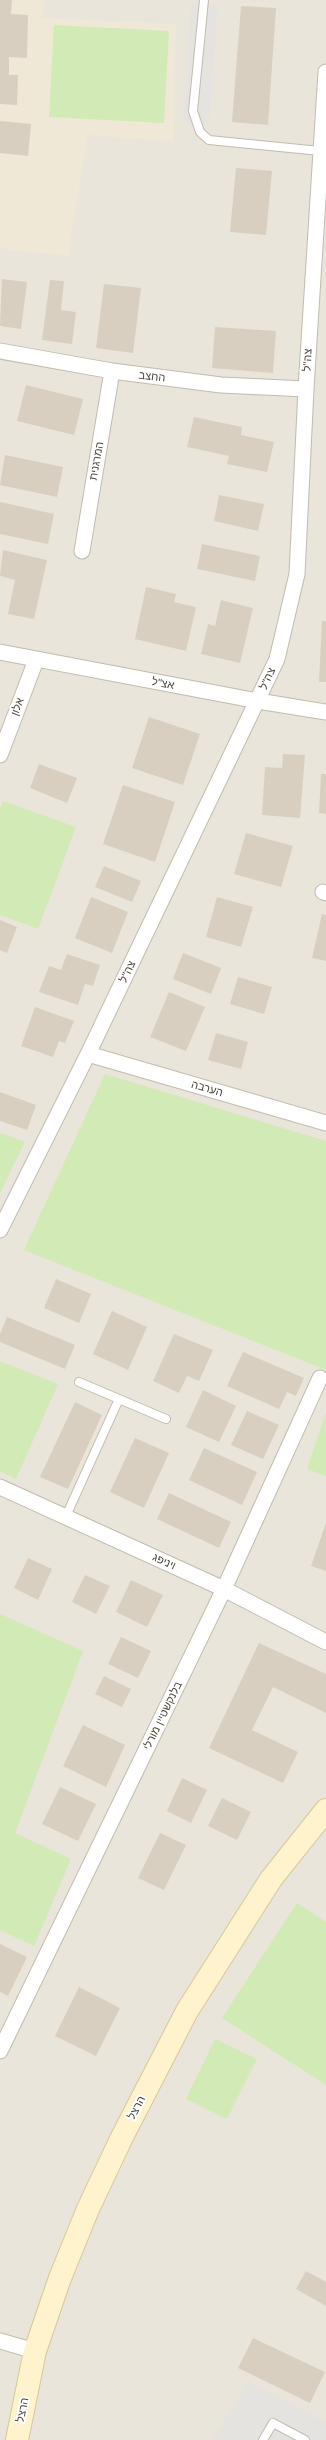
<!DOCTYPE html>
<html>
<head>
<meta charset="utf-8">
<style>
  body { margin:0 }
  canvas { display:block; background:#f6f3ec }
</style>
</head>
<body>
<canvas width="326" height="2440"></canvas>
<script>
const context = document.querySelector('canvas').getContext('2d');
context.lineJoin = 'round';
function fillPath(path, color) { context.fillStyle = color; context.fill(path, 'evenodd'); }
function trace(path, color, width, dash) { context.strokeStyle = color; context.lineWidth = width; context.lineCap = dash ? 'butt' : 'round'; context.setLineDash(dash || []); context.stroke(path); }
function drawText(font, color, halo, rows, align = 'center') {
  context.font = font + ' Helvetica,"Noto Sans Hebrew",sans-serif'; context.lineWidth = 4; context.setLineDash([]); context.textBaseline = 'middle'; context.strokeStyle = halo; context.fillStyle = color; for (const [text, x, y, turn = 0] of rows) {
    context.save(); context.translate(x, y); context.rotate((+turn || 0) * Math.PI / 180); context.textAlign = isNaN(turn) ? turn : align; if (halo) context.strokeText(text, 0, 0); context.fillText(text, 0, 0); context.restore();
  }
}
fillPath(new Path2D(`
  M0 0H326V2440H0Z`), '#eae5da');
fillPath(new Path2D(`
  M0 0H44L42 18 176 24 173 141 88 135 68 256 0 248Z`), '#efe8d6');
fillPath(new Path2D(`
  M54 25 169 31 164 123 49 117Z
  M3 801 76 827 38 929 0 915V809Z
  M105 1074 326 1141V1370L24 1250Z
  M0 1133 25 1142 0 1193Z
  M0 1361 58 1384 16 1479 0 1471Z
  M326 1412V1476L307 1469Z
  M0 1614 83 1651 15 1833 71 1859 34 1946 0 1930Z
  M297 1903 326 1922V2085L222 2018Z
  M215 2039 257 2059 227 2119 186 2099Z`), '#d2eab5');
fillPath(new Path2D(`
  M191 3 218 5 209 124 183 122Z
  M250 2382 326 2423V2440H212Z`), '#e5e3e0');
fillPath(new Path2D(`
  M0 0H12L11 14 28 15 27 58 9 57V75H18L17 105 0 104Z
  M241 6 276 8 268 125 232 122Z
  M0 121 31 124 28 156 0 153Z
  M236 168 272 171 266 235 230 232Z
  M2 279 27 282 21 329 0 326Z
  M50 280 64 281 61 310 76 312 72 344 42 340Z
  M104 284 141 288 133 353 96 348Z
  M215 327 276 331 273 373 212 368Z
  M26 385 83 399 74 435 17 421Z
  M194 417 242 427 241 435 274 442 267 472 227 464 229 456 187 447Z
  M5 455 63 467 57 497 0 485Z
  M219 495 264 504 258 531 214 521Z
  M0 502 54 514 48 544 0 534Z
  M202 544 260 556 255 581 197 569Z
  M3 550 47 560 34 619 8 614 15 580 0 576Z
  M146 587 176 594 174 602 196 607 186 651 135 639Z
  M221 600 253 608 240 663 201 654 208 624 215 626Z
  M322 621H326V682H319Z
  M149 717 200 734 183 785 132 768Z
  M283 754 305 755 300 818 262 815 265 767 282 768Z
  M39 764 77 778 67 803 30 788Z
  M321 774H326V814L319 813Z
  M123 785 175 802 155 862 103 844Z
  M246 833 293 846 281 887 234 874Z
  M104 866 141 881 132 902 95 887Z
  M91 897 128 912 112 953 75 938Z
  M217 897 253 907 241 947 206 937Z
  M322 914 326 915V961L312 958Z
  M0 920 17 927 7 953 0 950Z
  M183 953 221 968 211 994 173 979Z
  M67 954 100 965 93 986 85 984 78 1005 39 992 49 966 61 970Z
  M238 977 272 987 264 1014 230 1004Z
  M169 992 205 1007 186 1051 150 1037Z
  M35 1007 74 1021 65 1043 59 1041 53 1057 21 1046Z
  M216 1033 248 1042 241 1069 208 1060Z
  M0 1092 36 1105 27 1130 0 1121Z
  M56 1279 91 1294 79 1323 44 1308Z
  M112 1311 147 1327 128 1370 93 1354Z
  M7 1317 75 1345 65 1369 0 1342V1334Z
  M174 1334 213 1350 199 1381 187 1376 179 1393 153 1381Z
  M243 1352 304 1378 296 1396 287 1392 279 1409 227 1386Z
  M203 1390 236 1406 219 1442 186 1427Z
  M75 1402 102 1415 68 1489 40 1477Z
  M247 1411 279 1425 263 1459 231 1445Z
  M135 1438 169 1453 144 1508 110 1492Z
  M204 1448 257 1472 242 1505 189 1480Z
  M169 1493 231 1522 219 1548 157 1519Z
  M326 1523V1571L311 1566Z
  M28 1558 52 1569 38 1600 14 1588Z
  M85 1575 110 1586 96 1614 72 1602Z
  M131 1580 163 1595 147 1627 116 1612Z
  M121 1637 151 1651 138 1678 108 1664Z
  M259 1643 326 1674V1713L273 1687 252 1730 298 1752 283 1783 209 1748Z
  M104 1676 131 1689 122 1707 95 1694Z
  M83 1725 125 1745 106 1787 63 1766Z
  M182 1778 207 1790 191 1823 167 1811Z
  M60 1787 96 1804 78 1841 42 1824Z
  M222 1798 251 1812 237 1840 208 1826Z
  M160 1833 186 1845 164 1890 138 1878Z
  M0 1944 27 1957 8 1996 0 1992Z
  M79 1987 120 2008 96 2056 55 2036Z
  M306 2271 326 2282V2306L296 2289Z
  M253 2338 325 2372 310 2403 238 2368Z`), '#d8cfc1');
const lane = new Path2D(`
  M204 0 193 111 200 132 209 140 320 151
  M79 1382 166 1419
  M66 1516 119 1399
  M263 2440 273 2423 305 2440`);
const street = new Path2D(`
  M0 351 112 371 221 385 306 389
  M82 551 112 371
  M0 652 258 701 326 712
  M0 755 36 660
  M323 892 326 893
  M88 1054 326 1123
  M0 1230 88 1054 277 659 297 574 306 389 326 72
  M0 1487 224 1589 326 1642
  M0 2051 224 1589 320 1378
  M0 2341 35 2351`);
const secondary = new Path2D(`
  M17 2440 35 2351 60 2278 88 2209 122 2137 187 2011 271 1879 326 1810`);
trace(lane, '#c2bbae', 10);
trace(street, '#c2bbae', 17);
trace(secondary, '#d6c79b', 24);
trace(lane, '#fff', 8);
trace(street, '#fff', 15);
trace(secondary, '#fff3cd', 22);
drawText('11px', '#4b4439', '#fff', [
  ["צה\"ל",308,360,-87],
  ["החצב",152,377,7],
  ["המרגנית",97,461,-80],
  ["צה\"ל",268,679,-66],
  ["אצ\"ל",163,684,11],
  ["אלון",18,707,-69],
  ["צה\"ל",128,972,-64],
  ["הערבה",207,1089,16],
  ["ויניפג",164,1562,25],
  ["בלנקשטיין מורלי",163,1716,-64],
  ["הרצל",137,2108,-63],
  ["הרצל",23,2410,-79]
]);
</script>
</body>
</html>
